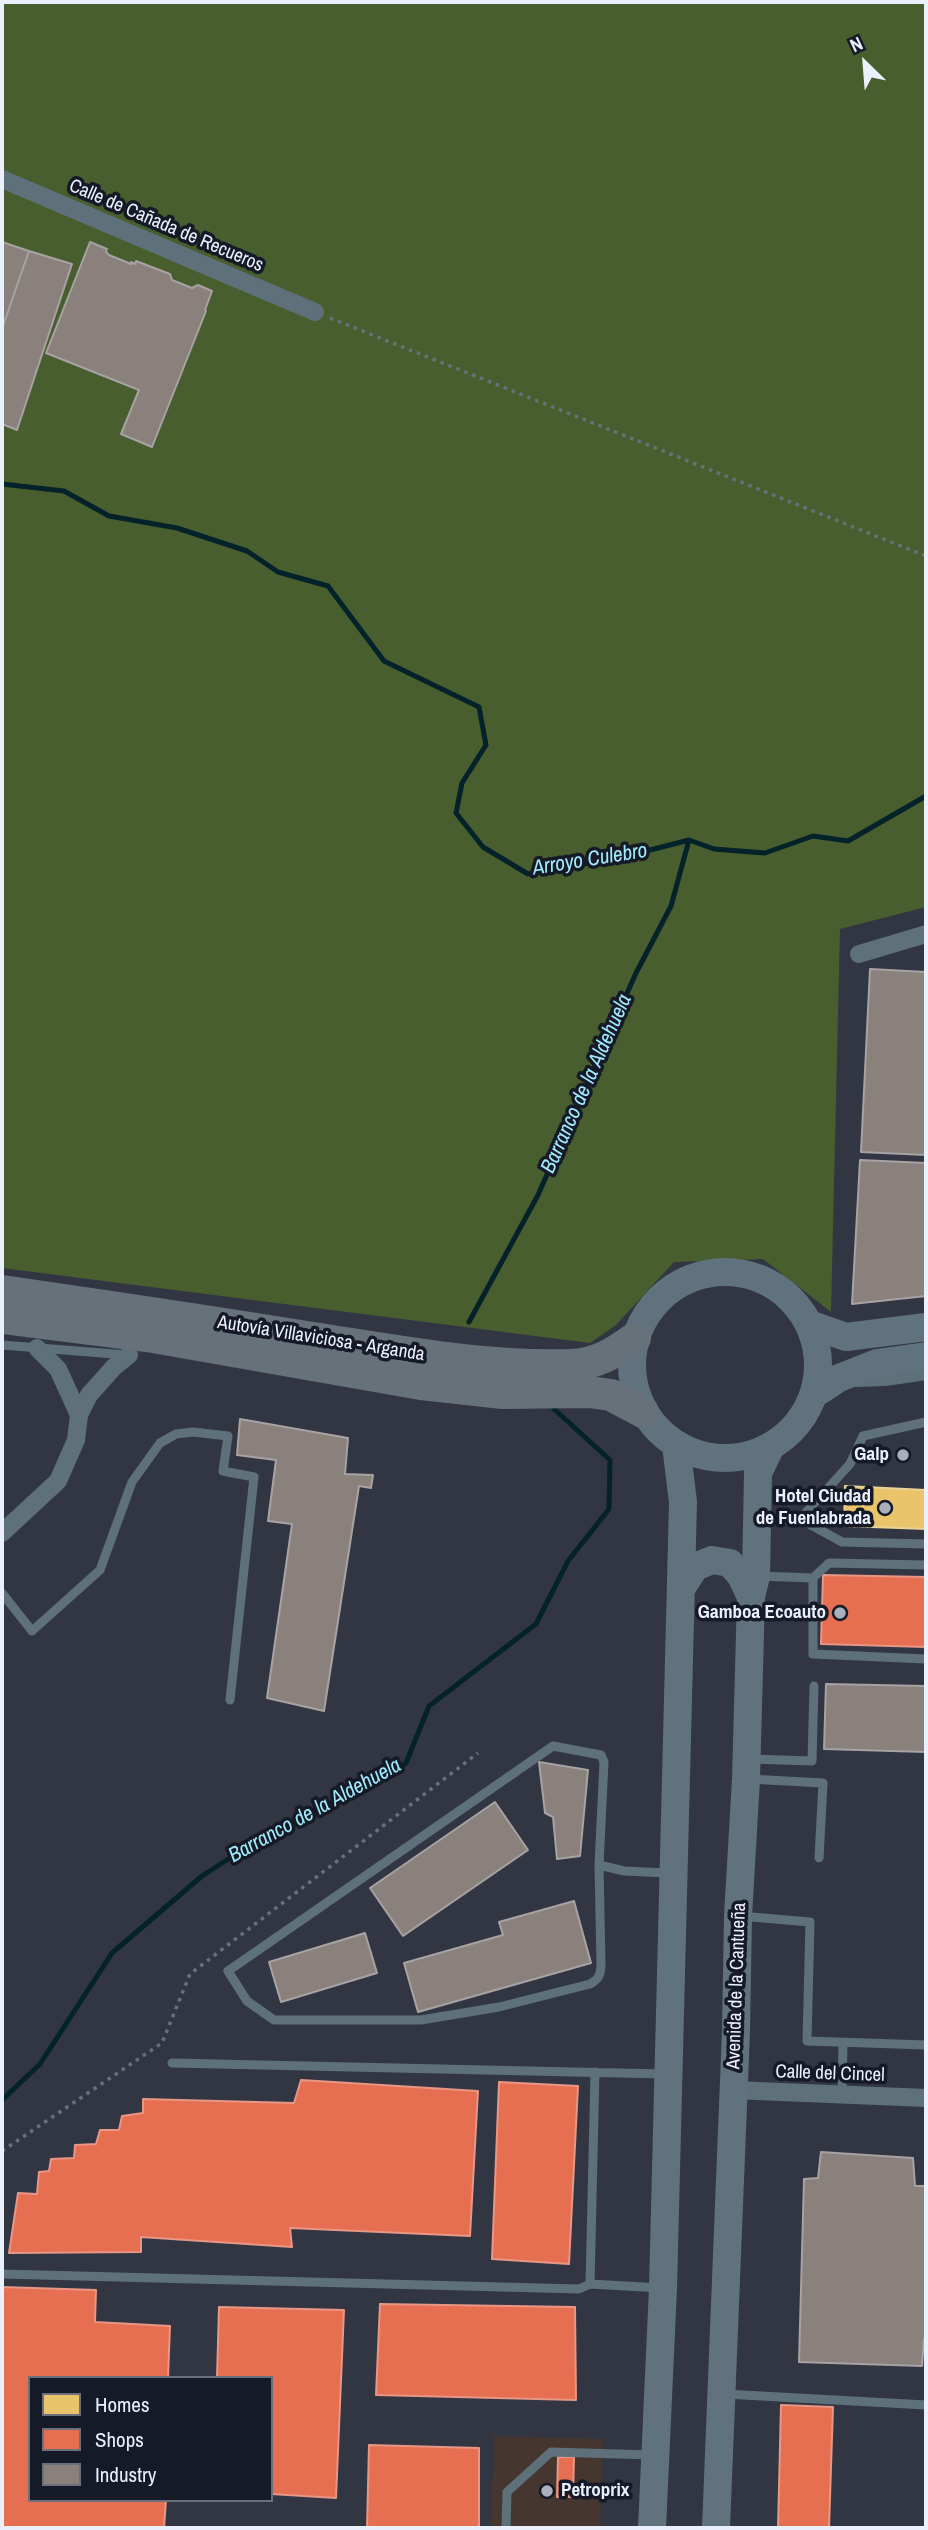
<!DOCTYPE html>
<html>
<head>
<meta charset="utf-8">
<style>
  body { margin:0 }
  #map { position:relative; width:928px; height:2530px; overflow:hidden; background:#323643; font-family:"Archivo Narrow",sans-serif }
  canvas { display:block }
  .frame { position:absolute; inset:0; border:4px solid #ebf0fd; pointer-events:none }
  .legend { position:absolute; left:28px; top:2376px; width:245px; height:126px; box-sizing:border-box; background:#161a26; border:2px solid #6b707c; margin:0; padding:9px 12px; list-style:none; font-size:21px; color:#ebf0fd }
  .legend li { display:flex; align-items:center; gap:14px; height:35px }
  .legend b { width:35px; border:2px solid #6b707c }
  .north { position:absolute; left:830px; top:28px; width:70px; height:70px; -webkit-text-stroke:5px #161a26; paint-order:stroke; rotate:335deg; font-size:19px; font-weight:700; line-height:28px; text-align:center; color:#ebf0fd }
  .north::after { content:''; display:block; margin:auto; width:24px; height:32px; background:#ebf0fd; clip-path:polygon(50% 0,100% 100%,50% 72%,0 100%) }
</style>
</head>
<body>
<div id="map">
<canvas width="928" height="2530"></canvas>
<div class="frame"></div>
<ul class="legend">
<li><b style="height:19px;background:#e9c46a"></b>Homes</li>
<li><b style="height:19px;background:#e76f51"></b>Shops</li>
<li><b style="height:19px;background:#8a817c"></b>Industry</li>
</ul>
<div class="north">N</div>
</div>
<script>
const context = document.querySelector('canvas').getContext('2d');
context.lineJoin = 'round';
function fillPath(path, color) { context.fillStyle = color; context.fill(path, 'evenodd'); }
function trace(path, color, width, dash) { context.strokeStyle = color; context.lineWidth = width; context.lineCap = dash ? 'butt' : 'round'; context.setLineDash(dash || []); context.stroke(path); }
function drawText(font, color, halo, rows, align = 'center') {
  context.font = font + ' "Archivo Narrow",sans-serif'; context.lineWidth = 7; context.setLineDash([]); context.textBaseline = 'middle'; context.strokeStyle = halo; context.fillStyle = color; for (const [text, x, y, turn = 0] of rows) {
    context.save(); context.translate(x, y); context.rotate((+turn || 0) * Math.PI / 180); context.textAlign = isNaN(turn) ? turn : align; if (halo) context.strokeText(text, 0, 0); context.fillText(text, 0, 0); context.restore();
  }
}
fillPath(new Path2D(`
  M494 2436 603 2439 600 2528H491Z`), '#453630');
fillPath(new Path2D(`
  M2 2H926V907L840 929 831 1312 763 1259 674 1262 616 1325 590 1343 2 1268Z`), '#485e2e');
const homes = new Path2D(`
  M845 1486 926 1490V1529L844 1526Z`);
fillPath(homes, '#e9c46a');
trace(homes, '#ead196', 2);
const shops = new Path2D(`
  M823 1575 926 1577V1647L821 1644Z
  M301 2080 478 2091 470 2236 290 2228 292 2247 141 2237V2252L9 2253 18 2193 37 2194 39 2172 49 2171 51 2159 74 2158 75 2145 96 2144 100 2130H119L122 2116 143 2113V2099L294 2103Z
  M499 2082 578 2086 569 2264 492 2259Z
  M2 2287 96 2290 95 2322 170 2326 168 2378H30V2500H166L164 2528H2Z
  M380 2304 575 2307 576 2400 376 2395Z
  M219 2307 344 2310 336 2498 271 2494V2378H217Z
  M781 2405 833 2407 829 2528H778Z
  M369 2445 479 2448V2528H367Z
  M558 2457H574L573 2497H557Z`);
fillPath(shops, '#e76f51');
trace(shops, '#e89685', 2);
const industry = new Path2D(`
  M2 242 29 251 2 329Z
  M90 242 107 249 106 252 109 255 131 264V262L135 264 136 261 170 274 172 280 192 288 198 285 212 291 205 310 206 311 152 447 121 434 139 390 46 353Z
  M29 251 72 264 17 430 2 424V329Z
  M870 969 926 972V1155L861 1152Z
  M860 1160 926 1163V1296L852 1304Z
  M240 1419 348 1438 345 1474 373 1475 371 1488 359 1486 324 1711 267 1698 292 1524 268 1521 276 1460 237 1455Z
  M826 1684 926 1686V1752L824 1749Z
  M539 1762 588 1770 580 1856 557 1859 553 1817 545 1813Z
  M495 1802 528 1850 403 1936 370 1888Z
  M574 1901 591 1963 418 2012 404 1963 503 1935 499 1922Z
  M365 1933 377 1973 281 2002 269 1962Z
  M821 2152 913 2158 915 2186H926V2339H924L922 2366 799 2362 804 2179 818 2178Z`);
fillPath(industry, '#8a817c');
trace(industry, '#a7a2a3', 2);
trace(new Path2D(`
  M2 484 64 491 109 516 177 528 247 551 278 572 328 586 384 661 479 707 486 745 462 783 456 813 483 847 528 874 623 857 689 840 714 849 765 853 813 836 848 841 926 796
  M469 1322 538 1195 636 973 671 906 689 840
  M2 2100 40 2064 112 1953 202 1876 273 1830 361 1789 406 1763 429 1706 536 1624 568 1561 609 1509 610 1460 554 1409`), '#04222a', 5);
trace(new Path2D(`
  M330 318 926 556
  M2 2151 162 2043 190 1974 478 1753`), '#66727a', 3.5, [3.5, 5]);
trace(new Path2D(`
  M2 1345 127 1355
  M800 1519 842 1542 926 1544
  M759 1521 800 1519 850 1464 863 1436 926 1422
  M758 1576 813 1578 829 1563 926 1565
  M813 1578V1654L926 1659
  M2 1593 32 1631 100 1570 132 1482 160 1443 176 1434 193 1432 228 1436 223 1471 254 1477 230 1700
  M752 1759 812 1761 814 1686
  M749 1779 823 1783 819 1858
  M599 1865 604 1762 601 1755 553 1746 228 1971 247 2001 274 2020H421L499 2007 590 1984C599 1979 601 1974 601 1964L599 1865 624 1871 668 1873
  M740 1916 810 1922 807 2041 926 2045
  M172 2063 664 2074
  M595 2072 590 2284 661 2288
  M842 2095 843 2043
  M2 2274 579 2289 590 2284
  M725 2394 926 2405
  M506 2528 507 2492 551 2452 652 2455`), '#5e717a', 9);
trace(new Path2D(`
  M2 179 315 312
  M859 954 926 934
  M37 1348 58 1369 79 1415
  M857 1378 885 1377 926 1371
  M2 1533 58 1481 76 1440 79 1415 89 1395 114 1367 129 1355
  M733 2090 926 2098`), '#5e717a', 18);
trace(new Path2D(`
  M632 1365a93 93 0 1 1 186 0a93 93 0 1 1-186 0Z
  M809 1324 846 1337 926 1327
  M813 1395 839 1378 877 1363 926 1356
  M681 1589 695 1567 712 1560 730 1563 741 1576 751 1597
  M652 2528 663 2288 683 1502 676 1445
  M716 2528 736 2031 738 1916 746 1779 751 1597 756 1576 758 1473 771 1446`), '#60727e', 28);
trace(new Path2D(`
  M2 1291C106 1306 209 1321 313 1338 398 1351 486 1368 572 1365 598 1364 615 1352 635 1338
  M2 1318 153 1337 421 1384 503 1393 589 1392 611 1395 643 1412`), '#66717a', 32);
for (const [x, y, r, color] of [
  [903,1455,7,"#aaafbc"],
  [885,1508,7,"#aaafbc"],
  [840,1613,7,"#aaafbc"],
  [547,2491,7,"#aaafbc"]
]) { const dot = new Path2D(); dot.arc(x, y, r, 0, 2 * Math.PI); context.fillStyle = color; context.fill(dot); trace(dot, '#161a26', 2.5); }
drawText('19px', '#ebf0fd', '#161a26', [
  ["Calle de Cañada de Recueros",166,226,23],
  ["Autovía Villaviciosa - Arganda",321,1339,9],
  ["Avenida de la Cantueña",737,1986,-88],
  ["Calle del Cincel",830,2074,2]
]);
drawText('bold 19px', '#ebf0fd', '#161a26', [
  ["Galp",889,1455],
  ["Hotel Ciudad",871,1497],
  ["de Fuenlabrada",871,1519],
  ["Gamboa Ecoauto",826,1613],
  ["Petroprix",561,2491,"left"]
], 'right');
drawText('italic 21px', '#a0ebfe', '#161a26', [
  ["Arroyo Culebro",590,860,-9],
  ["Barranco de la Aldehuela",587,1084,-66],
  ["Barranco de la Aldehuela",315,1811,-29]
]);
</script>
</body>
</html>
